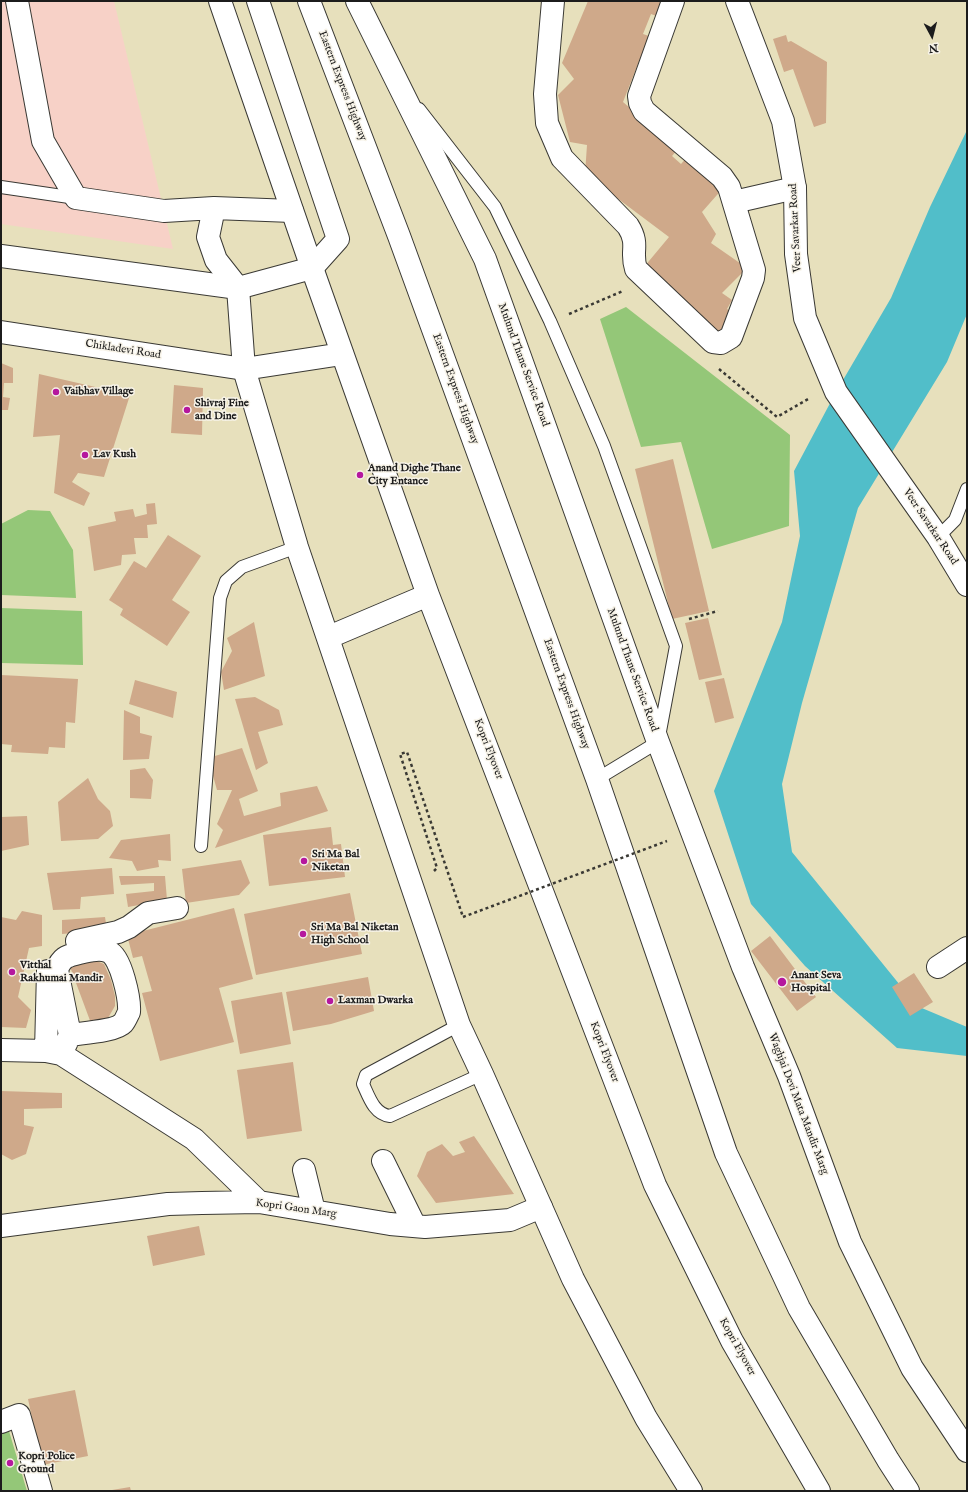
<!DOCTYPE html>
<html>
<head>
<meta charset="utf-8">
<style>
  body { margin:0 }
  #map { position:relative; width:968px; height:1492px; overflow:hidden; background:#e7e0bc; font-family:"IM FELL English",serif }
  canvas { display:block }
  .frame { position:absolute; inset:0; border:2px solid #1c1c1c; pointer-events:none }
  .north { position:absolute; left:912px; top:16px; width:40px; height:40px; -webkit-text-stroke:3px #f7f3e8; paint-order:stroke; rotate:173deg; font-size:11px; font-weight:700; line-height:16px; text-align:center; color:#1c1c1c }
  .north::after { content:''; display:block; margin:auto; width:14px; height:18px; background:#1c1c1c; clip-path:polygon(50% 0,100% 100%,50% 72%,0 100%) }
</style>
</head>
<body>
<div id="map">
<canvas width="968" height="1492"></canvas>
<div class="frame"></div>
<div class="north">N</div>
</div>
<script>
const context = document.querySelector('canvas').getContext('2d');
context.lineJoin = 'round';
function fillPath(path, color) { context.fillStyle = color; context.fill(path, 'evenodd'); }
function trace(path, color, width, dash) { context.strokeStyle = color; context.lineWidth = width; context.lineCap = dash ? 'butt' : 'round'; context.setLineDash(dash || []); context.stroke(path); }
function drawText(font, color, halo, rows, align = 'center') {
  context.font = font + ' "IM FELL English",serif'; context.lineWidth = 3; context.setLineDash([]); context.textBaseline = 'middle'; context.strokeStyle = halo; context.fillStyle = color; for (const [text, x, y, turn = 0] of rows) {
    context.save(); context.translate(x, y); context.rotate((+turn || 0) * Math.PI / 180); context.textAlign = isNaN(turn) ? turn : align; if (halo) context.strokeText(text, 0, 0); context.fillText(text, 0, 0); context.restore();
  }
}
fillPath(new Path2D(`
  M1 1H114L173 249 1 224Z`), '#f7d1c7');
fillPath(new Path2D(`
  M626 307 790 435 789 526 712 549 681 442 641 447 600 319Z
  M28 510 50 511 73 550 76 598 1 595V524Z
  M1 608 82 611 83 665 1 663Z
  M9 1431 27 1491H1V1434Z`), '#94c778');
fillPath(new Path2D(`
  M967 130V314L947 362 858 508 802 703 782 784 792 852 917 1006 967 1027V1056L897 1048 805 966 751 904 714 791 782 622 800 536 794 471 836 392 891 298 930 207Z`), '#51bec9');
fillPath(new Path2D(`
  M588 1H666L659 17 651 14 643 34 649 36 623 102 678 149 672 156 681 164 688 156 724 187 702 212 716 234 711 243 747 268 722 293 732 300 727 309 735 314 718 335 644 267 669 237 585 174 587 145 570 142 558 95 574 79 562 63Z
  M786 35 788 42 791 41 827 62 826 123 814 127 793 69 784 72 773 39Z
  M1 363 13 368V383H4L3 397 10 398 8 410H1Z
  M39 374 130 395 104 477 78 473 72 482 90 493 84 506 54 493 60 435 33 437Z
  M174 385 203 388 202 435 171 433Z
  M673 459 709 611 672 619 635 469Z
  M155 503 157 524 147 525 148 538H134L136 554 122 555 121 565 94 571 88 527 116 521 114 512 133 509 135 517 147 514 146 504Z
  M168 535 201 556 172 600 190 612 167 646 120 615 123 609 109 600 134 561 146 568Z
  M708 618 722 675 699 680 685 623Z
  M254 622 265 676 224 690 221 672 232 651 227 638Z
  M1 675 78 679 75 723 66 722 65 748 49 747 48 754 11 752 12 745 1 744Z
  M724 678 734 718 715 723 705 682Z
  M135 680 177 692 173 718 129 704Z
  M255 697 279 710 283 725 258 732 268 763 256 770 235 699Z
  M124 710 140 717V733L152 736 149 759 123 760Z
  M242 748 258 791 239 799 244 816 281 806 280 793 317 786 328 811 215 848 223 830 217 824 232 790H217L208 758Z
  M145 768 153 780 151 799 130 798V770Z
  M88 778 98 799 110 811 113 826 98 839 61 841 58 802Z
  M27 816 29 845 1 851V817Z
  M331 827 333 845 341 844 345 877 269 886 263 835Z
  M170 834 171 861 158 860 159 867 137 871 132 861 109 858 121 840Z
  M241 860 250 883 239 895 186 903 182 869Z
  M112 868 114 894 81 897 80 909 53 910 47 873Z
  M119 876H165L167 900 128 907 126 894 154 891V883L121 885Z
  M350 893 362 954 256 975 244 914Z
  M234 908 253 979 219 988 234 1042 160 1061 142 993 152 991 142 956 133 958 127 935Z
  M22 911 42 915V946L29 948 18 997 31 1010 26 1028 1 1027V917L16 920Z
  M105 917 107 930 62 934V920Z
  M770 936 816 997 797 1011 751 951Z
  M92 959 104 964 111 980 115 996V1006L108 1018 92 1026 69 964Z
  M914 973 933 1002 910 1016 892 987Z
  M368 977 374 1011 331 1024 293 1031 286 992Z
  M282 992 291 1044 240 1054 231 1001Z
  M293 1062 302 1131 247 1139 237 1070Z
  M1 1091 62 1093V1108L24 1109V1125L34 1127 26 1154 12 1160 1 1154Z
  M474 1136 514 1194 436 1203 417 1176 427 1152 442 1144 453 1156 465 1152 459 1142Z
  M199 1226 205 1255 153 1266 147 1236Z
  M75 1390 88 1456 42 1465 28 1399Z
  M130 1487 131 1491H112V1490Z`), '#cfa98a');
const service = new Path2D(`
  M419 109 495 207 550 321 604 446 676 646 658 742 597 779
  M1 187 76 198
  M938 537 955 520 967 489
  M201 846 220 598 226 581 242 567 297 547
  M459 1025 366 1075 363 1084C369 1097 374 1114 390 1116L482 1074`);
const minor = new Path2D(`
  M553 1 545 94 547 123 562 158 628 226C640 245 630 251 636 269L713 342 721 343 731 337 753 278 754 270 729 187 722 177 644 111 640 103 639 96 673 1
  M734 202 795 188
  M1 256 238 288
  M1 332 244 369 342 354
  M77 941 118 932 129 927 148 913 177 908
  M938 967 967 948
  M1 1050 46 1051 61 1054 194 1139 259 1202
  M46 1051 48 971
  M61 1054 70 1035 57 970C61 958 66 956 79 953 89 951 100 947 109 952 121 957 130 999 129 1012 128 1014 125 1021 123 1023 116 1031 82 1033 70 1035
  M383 1161 415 1226
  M304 1170 314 1211
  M1 1226 168 1204 202 1203 259 1202 390 1224 425 1227 510 1220 541 1207
  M1 1422 19 1415 41 1491`);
const tertiary = new Path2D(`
  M17 1 43 141 76 198 164 211 214 208 292 211
  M357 1 485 259 658 742 743 967 789 1076 850 1242 912 1368 967 1451
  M737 1 783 121 795 188 796 254 805 318 836 392 938 537 967 585
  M214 208 208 237 216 260 238 288 244 369 297 547 459 1025 482 1074 573 1279 646 1418 691 1491
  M238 288 312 268 338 239 258 1`);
const trunk = new Path2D(`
  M220 1 312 268 428 595 655 1185 732 1341 819 1491
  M309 1 399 236 597 779 726 1153 799 1308 888 1460 908 1491
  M329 637 428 595`);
trace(service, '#3a3934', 14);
trace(minor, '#3a3934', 24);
trace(tertiary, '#3a3934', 24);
trace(trunk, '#3a3934', 24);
trace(new Path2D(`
  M569 314 623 291
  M719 369 777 417 810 398
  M689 619 718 611
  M434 871 437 868 400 754 407 752 463 917`), '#3a3934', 2.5, [3, 3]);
trace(service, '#fff', 12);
trace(minor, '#fff', 22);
trace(tertiary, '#fff', 22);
trace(trunk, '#fff', 22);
trace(new Path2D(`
  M463 917 667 841`), '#3a3934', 2.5, [3, 3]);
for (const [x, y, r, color] of [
  [56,392,4,"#b5179e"],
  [187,410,4,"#b5179e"],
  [85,455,4,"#b5179e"],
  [360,475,4,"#b5179e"],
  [304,861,4,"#b5179e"],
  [303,934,4,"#b5179e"],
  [12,972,4,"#b5179e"],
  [782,982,5,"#b5179e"],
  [330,1001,4,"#b5179e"],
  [10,1463,4,"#b5179e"]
]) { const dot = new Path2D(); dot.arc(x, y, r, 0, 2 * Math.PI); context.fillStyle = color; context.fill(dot); trace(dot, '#f7f3e8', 1.5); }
drawText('11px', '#1c1c1c', '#f7f3e8', [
  ["Eastern Express Highway",342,86,69],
  ["Veer Savarkar Road",796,228,-93],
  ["Chikladevi Road",123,350,9],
  ["Mulund Thane Service Road",523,365,70],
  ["Eastern Express Highway",455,389,70],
  ["Veer Savarkar Road",930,527,56],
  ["Mulund Thane Service Road",632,670,70],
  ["Eastern Express Highway",566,694,70],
  ["Kopri Flyover",488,749,69],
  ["Kopri Flyover",604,1052,69],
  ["Waghjai Devi Mata Mandir Marg",798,1104,69],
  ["Kopri Gaon Marg",296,1209,8],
  ["Kopri Flyover",737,1347,61]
]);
drawText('bold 11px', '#1c1c1c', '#f7f3e8', [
  ["Vaibhav Village",64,392],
  ["Shivraj Fine",195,404],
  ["and Dine",195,417],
  ["Lav Kush",93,455],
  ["Anand Dighe Thane",368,469],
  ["City Entance",368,482],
  ["Sri Ma Bal",312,855],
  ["Niketan",312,868],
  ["Sri Ma Bal Niketan",311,928],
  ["High School",311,941],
  ["Vitthal",20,966],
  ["Rakhumai Mandir",20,979],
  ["Anant Seva",791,976],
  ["Hospital",791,989],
  ["Laxman Dwarka",338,1001],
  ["Kopri Police",18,1457],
  ["Ground",18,1470]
], 'left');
</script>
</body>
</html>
